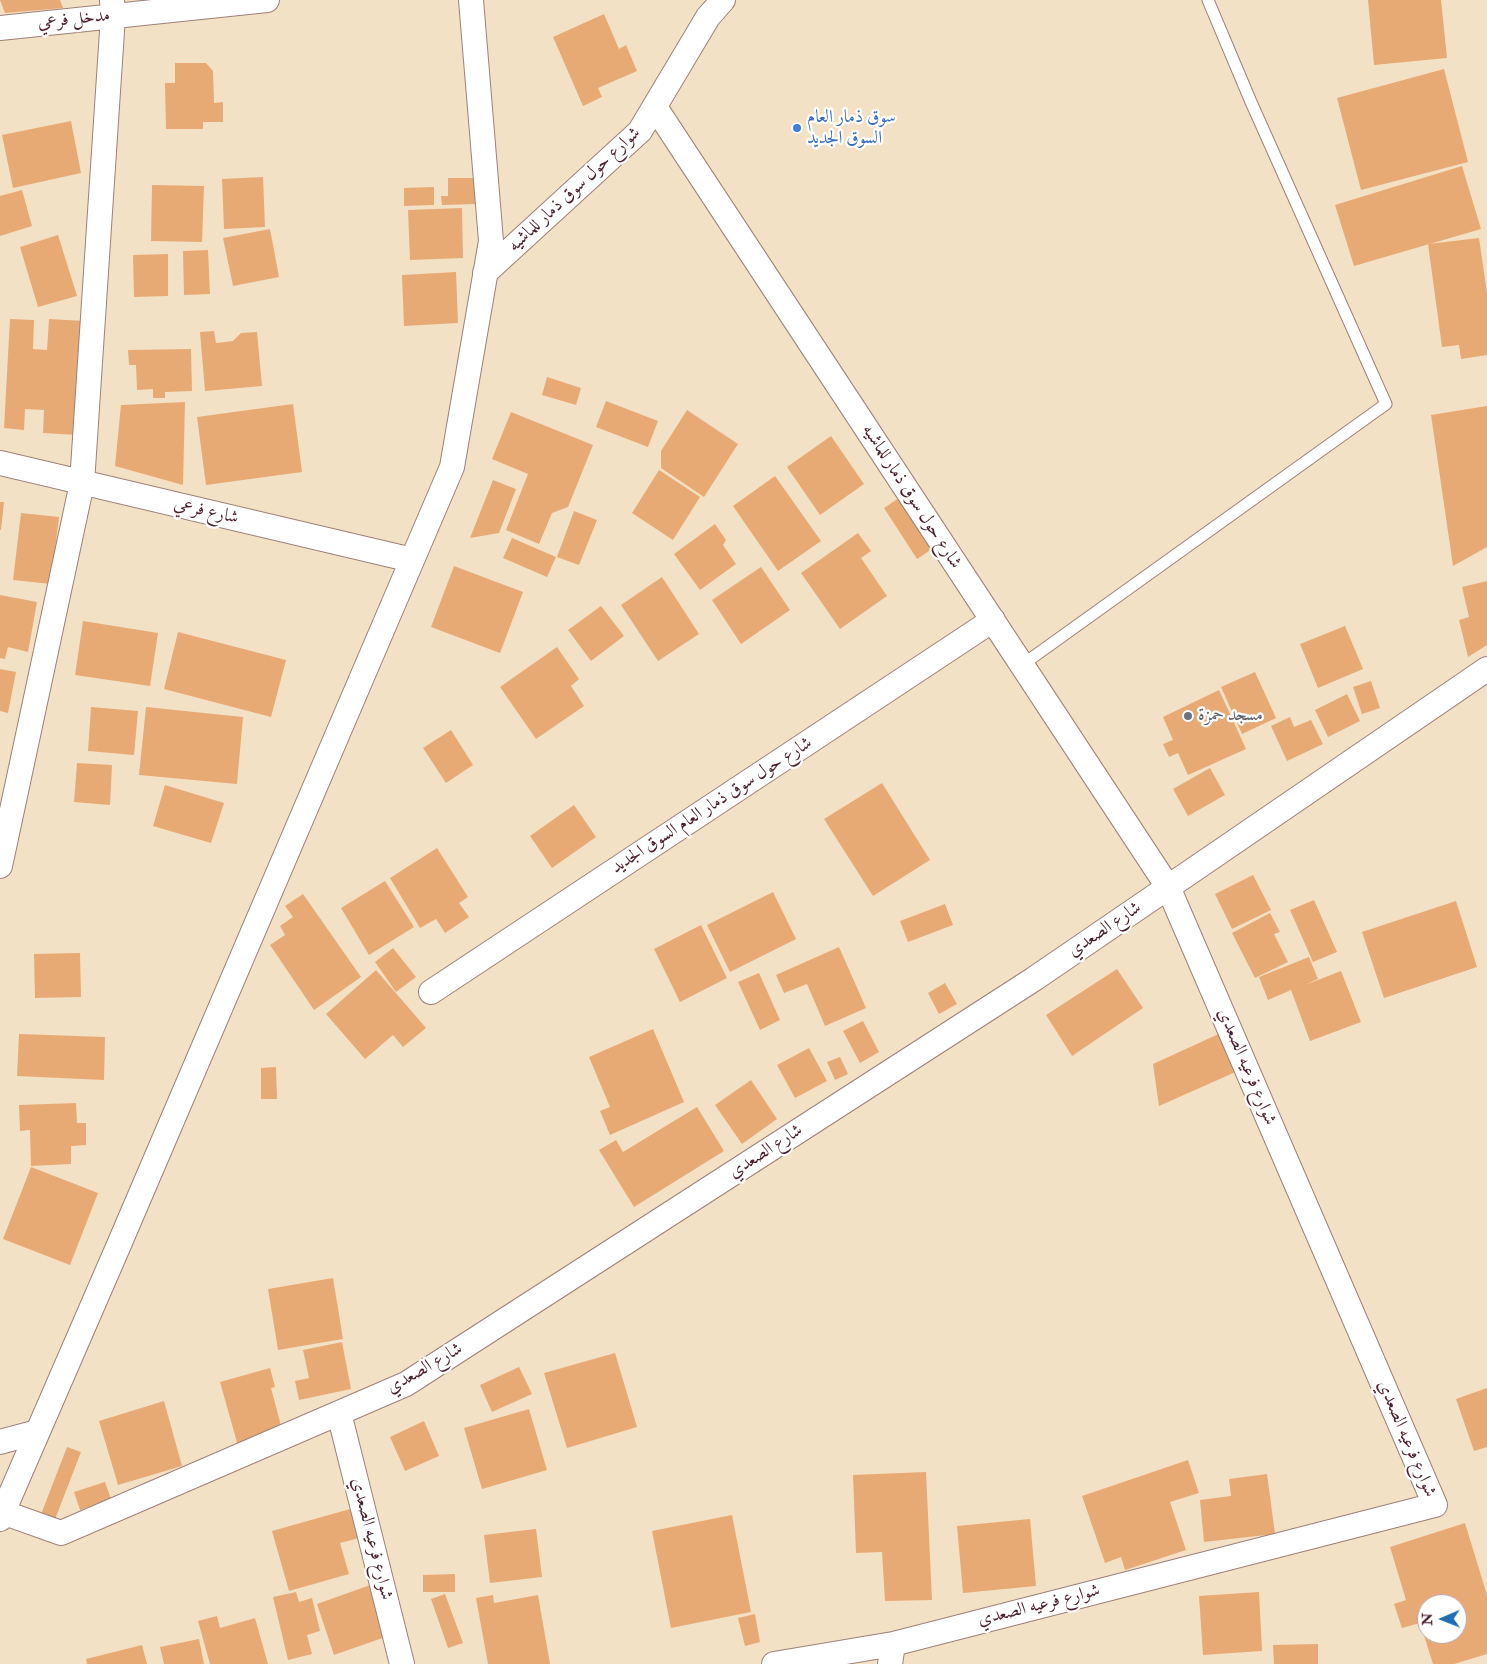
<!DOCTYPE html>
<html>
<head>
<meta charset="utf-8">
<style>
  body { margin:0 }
  #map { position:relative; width:1487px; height:1664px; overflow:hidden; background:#f3e1c5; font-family:"IM FELL Double Pica",serif }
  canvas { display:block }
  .north { position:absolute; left:1417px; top:1594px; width:50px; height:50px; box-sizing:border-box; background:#fff; border:1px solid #b7a5aa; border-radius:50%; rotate:269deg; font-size:14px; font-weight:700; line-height:20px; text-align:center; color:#4a1f2b }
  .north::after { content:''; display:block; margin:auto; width:18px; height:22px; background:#1f6fb2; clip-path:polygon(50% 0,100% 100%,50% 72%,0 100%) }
</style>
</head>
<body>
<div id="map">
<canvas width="1487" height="1664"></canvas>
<div class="north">N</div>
</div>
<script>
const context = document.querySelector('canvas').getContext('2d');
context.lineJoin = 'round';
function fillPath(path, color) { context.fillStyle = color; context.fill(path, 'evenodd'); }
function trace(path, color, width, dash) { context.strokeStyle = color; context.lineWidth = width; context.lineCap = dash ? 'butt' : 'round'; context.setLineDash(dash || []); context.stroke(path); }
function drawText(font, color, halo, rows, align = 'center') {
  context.font = font + ' "IM FELL Double Pica",Amiri,serif'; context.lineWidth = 4.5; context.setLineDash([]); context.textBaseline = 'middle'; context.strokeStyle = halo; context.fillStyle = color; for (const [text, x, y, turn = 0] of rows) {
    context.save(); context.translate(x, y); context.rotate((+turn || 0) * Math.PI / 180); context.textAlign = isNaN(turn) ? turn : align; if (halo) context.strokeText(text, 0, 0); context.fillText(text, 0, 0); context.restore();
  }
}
fillPath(new Path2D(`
  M0 0H60L63 8 5 13Z
  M1368 0H1441L1447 58 1374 65Z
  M604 14 619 49 626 45 637 71 598 88 602 97 583 106 553 37Z
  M175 63H206L213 71 214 103 223 102V122H203V129H166L165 83H175Z
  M1444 69 1468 162 1361 190 1337 98Z
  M71 121 81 173 13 188 2 135Z
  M1462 166 1481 229 1354 266 1335 205Z
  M263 177 265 227 224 229 222 179Z
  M448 178H475V204L442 205 441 196H448Z
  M152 185 204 186 202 242 151 241Z
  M434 187V205L404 206V188Z
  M22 190 32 226 0 236V196Z
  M462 208 463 258 410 260 408 210Z
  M270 229 279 277 233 286 223 238Z
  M58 235 77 296 38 307 20 247Z
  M1479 238 1487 293V355L1461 359 1459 345 1442 347 1428 244Z
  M208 250 210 294 184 295 183 251Z
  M168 254V296L134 297 133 255Z
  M456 272 458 323 404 326 402 275Z
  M10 319 34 320 33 349 47 350 49 319 85 321 78 435 43 433 44 410 25 409 24 430 4 428Z
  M214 331 216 343 233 341 241 333 257 332 262 386 205 391 200 332Z
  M191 349 192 391 165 392V398H153V389L137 390 136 365H129L128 350Z
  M547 377 581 388 576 405 542 395Z
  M606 401 658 421 648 447 596 427Z
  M185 402 183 485 115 466 121 405Z
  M293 404 302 472 206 485 197 417Z
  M1487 406V547L1453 566 1431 415Z
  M687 410 738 444 704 497 661 468V451Z
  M511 412 593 445 568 507 552 513 539 544 506 530 528 474 492 459Z
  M831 436 864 484 820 515 787 467Z
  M659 470 700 497 673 540 632 513Z
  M775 476 821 541 778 571 733 506Z
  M493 480 516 489 499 533 470 538Z
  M902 496 935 547 917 559 884 508Z
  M0 502H4L1 530H0Z
  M574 511 597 520 579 565 557 557Z
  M21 513 59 517 51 584 13 580Z
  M715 524 726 540 723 545 736 564 700 590 674 554Z
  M858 533 871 551 861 558 887 596 840 629 801 573Z
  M512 538 556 557 547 577 503 558Z
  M454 566 523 592 500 653 431 627Z
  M761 567 790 610 741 644 712 600Z
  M662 577 699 634 658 661 621 605Z
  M1487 581V645L1468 657 1459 620 1469 617 1462 587Z
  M0 595 37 602 28 652 8 647 5 659 0 658Z
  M601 606 624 636 591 661 568 630Z
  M83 621 158 633 150 686 75 675Z
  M1345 626 1363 669 1318 688 1300 644Z
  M178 632 286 660 271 717 164 689Z
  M557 647 579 679 571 686 584 706 536 739 500 687Z
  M0 669 16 672 8 713 0 711Z
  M1255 672 1276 718 1242 734 1221 687Z
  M1371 681 1380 708 1362 714 1353 687Z
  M1219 690 1246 749 1188 775 1178 753 1169 757 1163 744 1173 740 1163 717Z
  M1347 694 1360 721 1328 737 1315 710Z
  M91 707 138 711 134 755 88 751Z
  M146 707 243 717 237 784 139 775Z
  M1290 717 1294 727 1311 720 1323 744 1287 761 1271 726Z
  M451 730 473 765 446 783 423 748Z
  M77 763 112 765 110 805 74 802Z
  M1210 768 1225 795 1188 816 1173 789Z
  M882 783 930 860 873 896 824 819Z
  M165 785 224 803 211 843 153 826Z
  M574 805 596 837 552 868 530 836Z
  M437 848 468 897 459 903 469 917 445 933 436 919 420 928 390 878Z
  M1253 875 1271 910 1232 929 1215 894Z
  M385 881 414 927 369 955 341 908Z
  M773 892 796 939 730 972 707 925Z
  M303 894 361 977 314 1010 270 945 285 935 280 926 293 917 285 906Z
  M1314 900 1337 952 1313 962 1290 910Z
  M1456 901 1477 967 1384 998 1362 932Z
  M945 904 953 925 908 942 900 921Z
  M1270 913 1280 932 1274 934 1288 962 1255 978 1232 933Z
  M701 925 727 978 680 1002 654 949Z
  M839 947 866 1008 825 1026 807 984 784 993 776 975Z
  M393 948 416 977 396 992 375 962Z
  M80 953 81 997 35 998 34 954Z
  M1309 957 1318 979 1305 985 1341 971 1361 1022 1310 1041 1291 990 1268 1000 1259 977Z
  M1117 969 1143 1008 1072 1056 1046 1015Z
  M376 970 426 1028 403 1047 393 1035 365 1059 326 1014Z
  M759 973 780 1020 760 1030 738 982Z
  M945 983 957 1004 939 1014 928 993Z
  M863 1021 879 1052 860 1063 843 1031Z
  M653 1029 684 1102 610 1135 600 1111 610 1107 589 1057Z
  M1223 1032 1240 1070 1159 1106 1153 1064Z
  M19 1034 105 1037 104 1080 17 1076Z
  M809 1048 827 1081 795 1098 777 1065Z
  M840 1057 848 1074 835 1080 827 1062Z
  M276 1067 277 1099H261V1068Z
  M751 1080 777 1119 742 1144 715 1105Z
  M76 1103 77 1123H86V1145L71 1146V1164L31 1166 30 1130 20 1131 19 1105Z
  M697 1107 724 1151 634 1207 599 1150 616 1140 623 1152Z
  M31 1167 98 1193 70 1265 3 1239Z
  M333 1278 343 1339 278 1350 268 1289Z
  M342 1342 351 1389 299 1400 295 1381 309 1378 303 1350Z
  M615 1353 637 1427 567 1448 544 1373Z
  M519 1367 532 1394 492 1412 480 1385Z
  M270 1368 275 1387 271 1388 283 1433 238 1446 220 1382Z
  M1487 1388V1447L1474 1451 1456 1399Z
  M164 1401 182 1466 118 1485 99 1421Z
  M529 1409 547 1470 482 1489 464 1428Z
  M424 1421 439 1456 405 1471 390 1437Z
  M67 1447 81 1452 54 1522 40 1517Z
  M1188 1460 1199 1493 1170 1502 1186 1550 1125 1570 1121 1557 1105 1563 1082 1496Z
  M926 1472 932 1600 885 1601 882 1552 856 1553 853 1475Z
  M1267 1474 1275 1534 1204 1542 1200 1500 1231 1496 1229 1479Z
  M105 1482 111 1499 80 1510 74 1492Z
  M350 1509 359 1538 340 1543 349 1574 289 1591 272 1531Z
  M732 1515 751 1612 671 1628 652 1531Z
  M1030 1519 1036 1586 963 1593 957 1526Z
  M1465 1523 1487 1595V1654L1454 1664H1433L1420 1623 1402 1628 1394 1604 1406 1600 1390 1547ZM1427 1604H1457V1634H1427Z
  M536 1529 542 1577 490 1583 484 1535Z
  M455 1574V1592H423V1575Z
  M373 1584 391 1635 334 1655 317 1604Z
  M296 1592 299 1602 312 1598 320 1631 307 1635 312 1654 288 1660 273 1597Z
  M1259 1592 1262 1651 1203 1655 1199 1596Z
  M445 1594 463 1643 448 1648 431 1599Z
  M493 1595 494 1603 538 1595 550 1664H488L476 1598Z
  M755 1614 760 1642 745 1646 738 1618Z
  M217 1616 220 1628 255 1618 268 1664H210L198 1621Z
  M199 1639 204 1664H164L160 1647Z
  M1318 1644V1664H1274L1273 1645Z
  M142 1645 147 1664H87L86 1659Z`), '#e8aa75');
const lane = new Path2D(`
  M1022 665 1386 404 1251 102 1208 0`);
const street = new Path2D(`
  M0 28 267 0
  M655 107 1168 887 1435 1505 893 1644 774 1664
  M485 273 640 131 708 17 723 0
  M0 463 412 560
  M0 866 82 483 113 16 112 0
  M431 992 993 620
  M339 1413 402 1664
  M0 1442 37 1432
  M2 1512 61 1533 406 1384 1034 979 1487 669
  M0 1519 118 1247 452 467 491 241 471 0
  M890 1664 893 1644`);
trace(lane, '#9e8078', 13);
trace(street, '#9e8078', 26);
trace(lane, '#fff', 11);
trace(street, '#fff', 24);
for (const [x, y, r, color] of [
  [797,128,5,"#3f7fe0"],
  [1188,716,5,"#6b7280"]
]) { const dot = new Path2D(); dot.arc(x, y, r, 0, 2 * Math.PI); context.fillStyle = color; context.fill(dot); trace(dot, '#fff', 2); }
drawText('18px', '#4a1f2b', '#fff', [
  ["مدخل فرعي",74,20,-6],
  ["شوارع حول سوق ذمار للماشيه",575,190,-43],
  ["شارع حول سوق ذمار للماشيه",911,497,57],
  ["شارع فرعي",206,512,13],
  ["شارع حول سوق ذمار العام السوق الجديد",712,806,-33],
  ["شارع الصعدي",1105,930,-34],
  ["شوارع فرعيه الصعدي",1246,1067,67],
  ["شارع الصعدي",766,1152,-33],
  ["شارع الصعدي",425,1369,-30],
  ["شوارع فرعيه الصعدي",1406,1439,67],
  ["شوارع فرعيه الصعدي",371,1539,76],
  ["شوارع فرعيه الصعدي",1039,1606,-14]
]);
drawText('18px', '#366cbe', '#fff', [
  ["سوق ذمار العام",807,118],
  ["السوق الجديد",807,139]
], 'left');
drawText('18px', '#5b616d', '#fff', [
  ["مسجد حمزة",1198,716]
], 'left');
</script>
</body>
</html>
